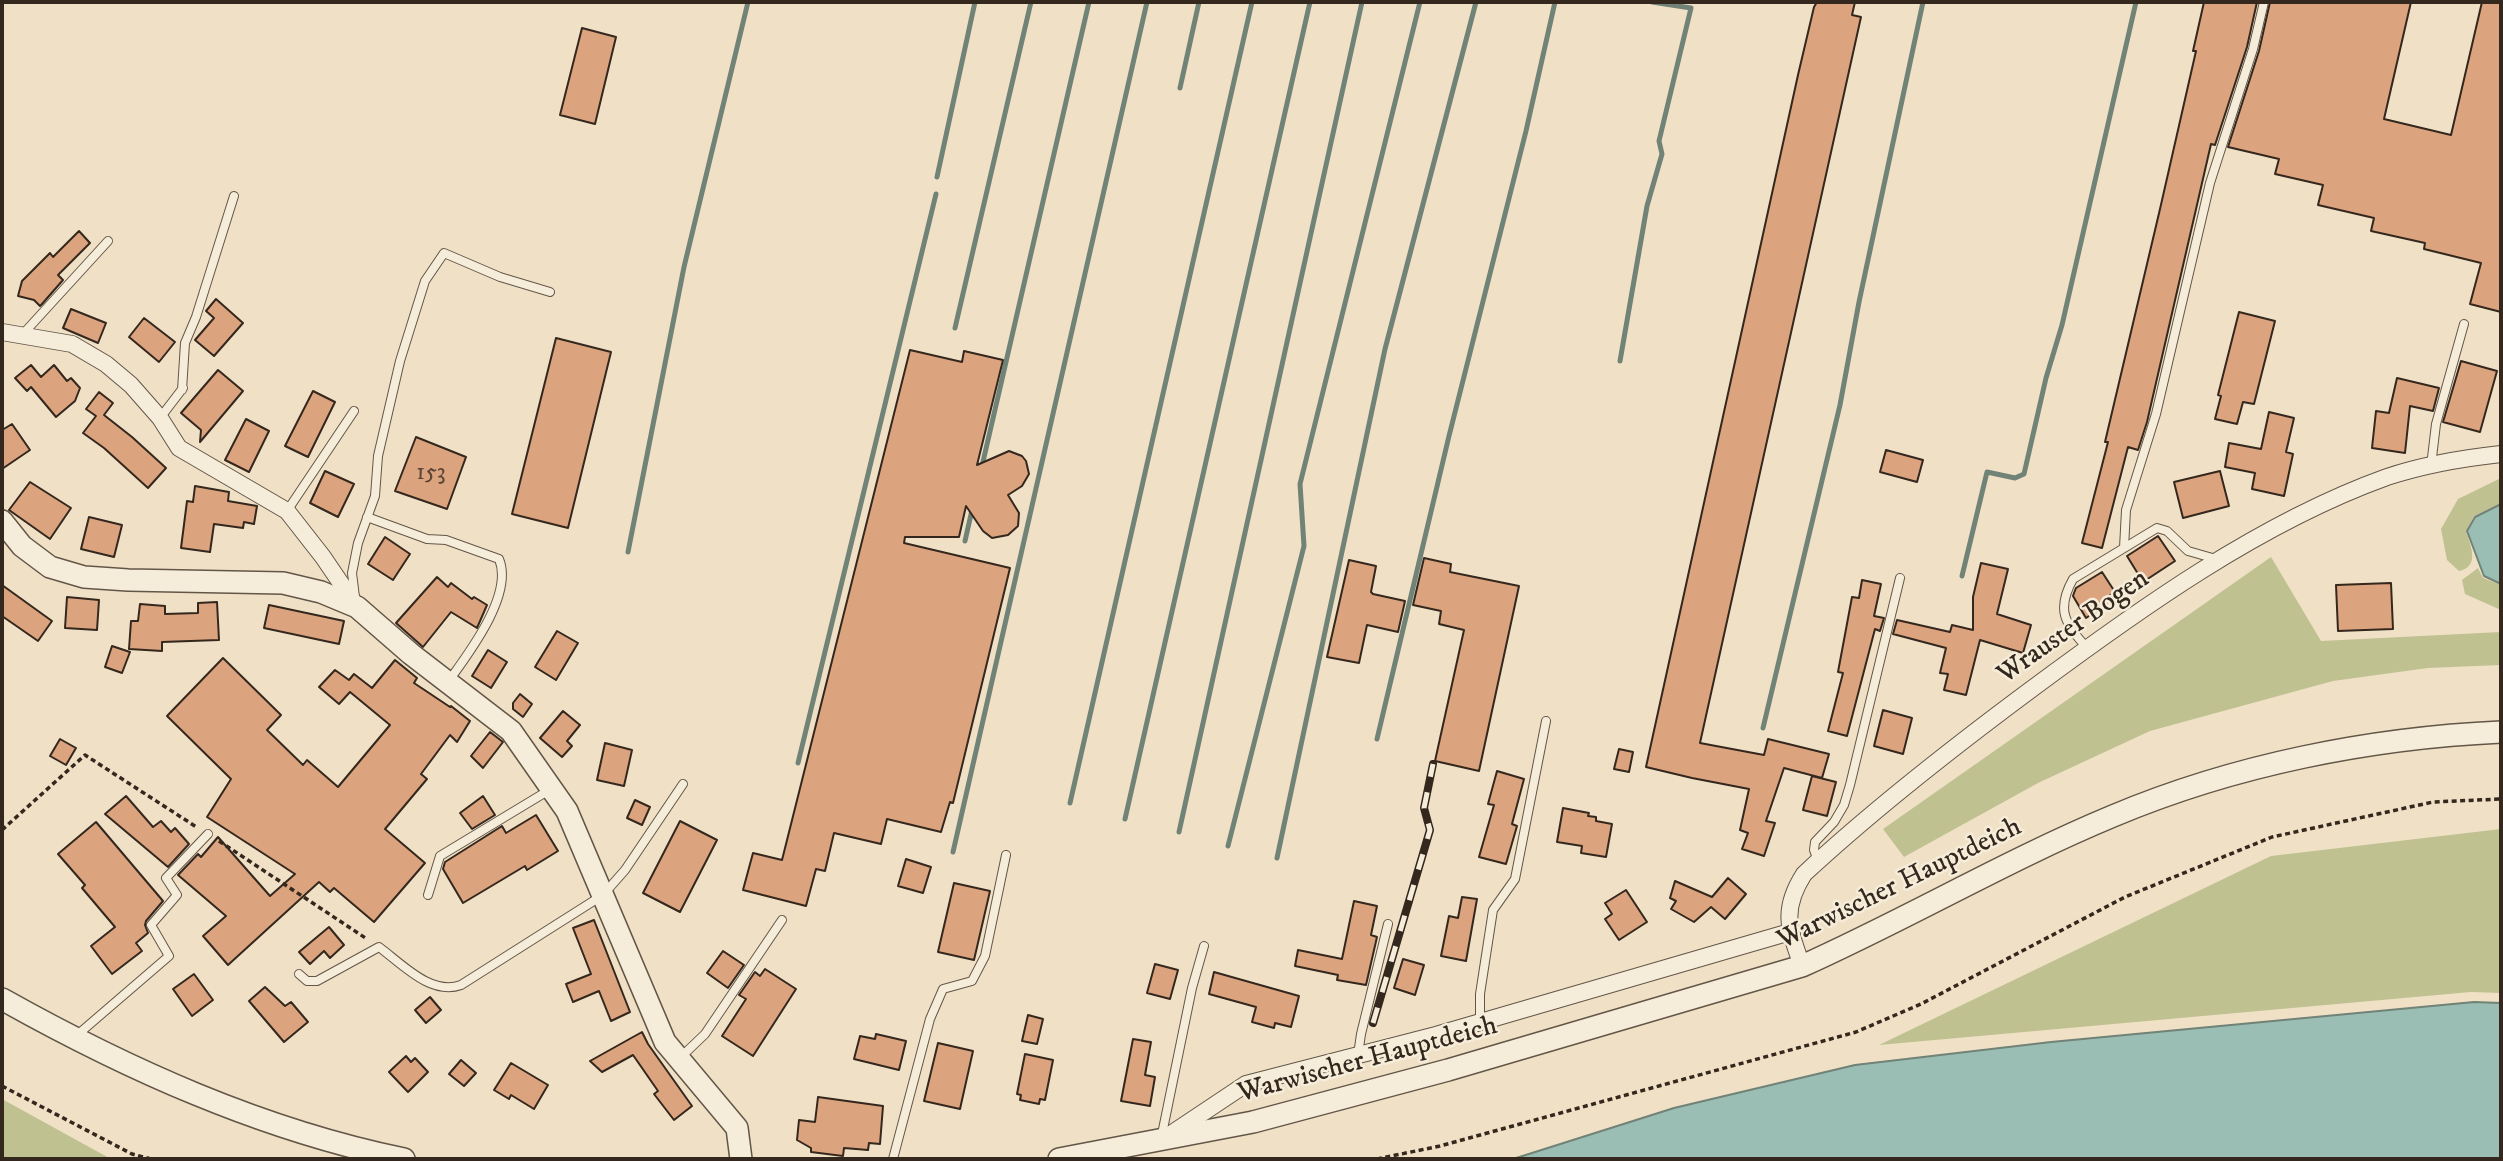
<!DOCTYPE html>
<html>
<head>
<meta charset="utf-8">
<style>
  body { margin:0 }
  #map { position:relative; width:2503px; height:1161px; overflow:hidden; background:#f0e1c6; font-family:"IM FELL DW Pica",serif }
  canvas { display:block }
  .frame { position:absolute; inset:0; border:4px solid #34271d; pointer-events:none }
</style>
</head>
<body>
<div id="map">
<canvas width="2503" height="1161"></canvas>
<div class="frame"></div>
</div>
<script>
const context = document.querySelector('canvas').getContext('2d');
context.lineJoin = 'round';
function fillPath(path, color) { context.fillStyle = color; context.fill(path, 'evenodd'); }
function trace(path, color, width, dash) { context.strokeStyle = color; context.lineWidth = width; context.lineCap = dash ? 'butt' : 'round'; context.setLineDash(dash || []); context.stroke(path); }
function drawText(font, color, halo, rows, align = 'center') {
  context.font = font + ' "IM FELL DW Pica",serif'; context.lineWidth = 5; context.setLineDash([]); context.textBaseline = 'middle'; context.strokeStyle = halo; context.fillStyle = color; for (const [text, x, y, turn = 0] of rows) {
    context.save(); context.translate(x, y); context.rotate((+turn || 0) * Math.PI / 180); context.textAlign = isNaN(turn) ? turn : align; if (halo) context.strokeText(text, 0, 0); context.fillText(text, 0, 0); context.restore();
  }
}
fillPath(new Path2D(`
  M2501 478V503L2474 516 2466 531C2470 545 2481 566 2459 571L2447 560 2441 529 2458 499Z
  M2271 557 2321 641 2501 632V665L2428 668 2333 681 2150 731 2038 783 1904 857 1883 829Z
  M2478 568 2483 578 2501 585V610L2465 594 2462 580Z
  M2501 829V993L2471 992 1879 1045 2271 856Z
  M2 1099 111 1159H2Z`), '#bfc191');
const water = new Path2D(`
  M2501 504V584L2484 576 2467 531 2475 517Z
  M2474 1002 2501 1003V1159H1513L1674 1108 1855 1065 2051 1042Z`);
fillPath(water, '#9abeb3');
trace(water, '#718277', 2);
trace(new Path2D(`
  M1180 88 1199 2
  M937 177 975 2
  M955 328 1031 2
  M1620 361 1647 206 1662 154 1659 141 1691 8 1652 2
  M982 466 1089 2
  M965 541 972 510
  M628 552 684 267 748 2
  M1962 576 1987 472 2015 478 2024 474 2046 378 2062 325 2136 2
  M1763 728 1840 405 1859 302 1923 2
  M1377 739 1449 436 1526 131 1555 2
  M798 763 936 194
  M1070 803 1252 2
  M1125 819 1310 2
  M1179 832 1362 2
  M1228 846 1304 546 1300 484 1420 2
  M953 852 1147 2
  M1277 858 1385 349 1476 2`), '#718277', 5);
const building = new Path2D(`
  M1817 2H1855L1852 15 1861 17 1700 743 1764 755 1768 739 1829 754 1822 778 1784 768 1766 821 1775 823 1764 856 1742 849 1748 833 1740 830 1749 789 1692 778 1646 767 1798 75 1814 7Z
  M2204 2H2257L2247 47 2215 145 2211 144 2147 422 2138 450 2128 447 2102 548 2082 543 2108 442H2105L2160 209 2196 51H2193Z
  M2270 2H2411L2384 119 2451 135 2482 2H2501V312L2470 304 2481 263 2424 249 2425 243 2371 231 2374 218 2318 205 2323 185 2275 174 2279 159 2228 147 2259 51Z
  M582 28 616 37 595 124 560 115Z
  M79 231 90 243 58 275 63 280 42 304 40 306 34 300 18 296 22 281 50 253 53 257Z
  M216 299 243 323 214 356 195 340 214 318 206 311Z
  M71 309 106 323 98 343 63 328Z
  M2239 312 2275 321 2254 404 2243 402 2237 424 2215 419 2221 396 2218 395Z
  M144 318 175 342 159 362 129 337Z
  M556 338 611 352 568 528 512 514Z
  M910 350 962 362 964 351 1003 360 977 465 1009 451 1022 456 1026 461 1029 474 1022 486 1008 495 1019 513 1018 526 1008 535 992 538 983 531 966 506 959 537H905L904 543 1010 568 953 803 950 802 941 832 887 819 881 844 834 833 825 871 816 869 806 906 743 890 753 853 782 860Z
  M2461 361 2497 371 2480 432 2443 422Z
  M31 365 41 377 54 365 67 381 71 378 80 388 75 401 56 417 31 387 27 391 15 378Z
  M218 370 243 391 200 442 201 430 181 413Z
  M2397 378 2439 388 2433 411 2410 406 2405 453 2372 448 2376 411 2389 413Z
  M313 391 335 402 308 457 285 446Z
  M99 392 113 403 104 415 132 437 166 468 148 488 104 448 83 433 96 416 86 409Z
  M2269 412 2294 418 2286 452 2293 454 2284 496 2252 489 2255 473 2225 467 2229 443 2261 449Z
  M246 419 269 431 249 472 225 460Z
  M12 424 30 450 2 469V430Z
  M416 437 466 457 447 509 395 491Z
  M1886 450 1923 460 1917 482 1880 472Z
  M325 471 354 484 338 517 310 503Z
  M2220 471 2229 506 2183 518 2174 482Z
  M30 482 71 508 50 539 9 510Z
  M195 486 229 492 228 501 257 506 254 524 244 522 243 528 214 524 210 552 181 548 187 501 193 502Z
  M89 517 122 525 114 557 81 549Z
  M2158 536 2175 561 2143 582 2127 556Z
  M385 537 410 554 393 580 368 564Z
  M1424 558 1451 564 1450 572 1519 586 1479 771 1435 761 1464 630 1439 624 1441 611 1413 605Z
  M1349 560 1376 566 1371 592 1373 594 1405 601 1398 632 1367 625 1359 663 1327 657Z
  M1981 563 2008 569 1997 614 2031 625 2023 653 1980 640 1966 695 1944 690 1948 674 1940 673 1946 648 1893 634 1897 620 1950 632 1952 625 1973 630V597Z
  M2102 572 2115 592 2104 599 2107 604 2086 618 2073 596 2074 593 2076 588Z
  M437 577 448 587 451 583 472 599 474 597 487 605 477 628 451 612 423 647 396 623Z
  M1862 580 1881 584 1874 616 1884 618 1880 631 1875 629 1847 736 1828 731 1843 673 1838 672 1852 597 1859 598Z
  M2391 583 2393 629 2338 631 2336 585Z
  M2 585 52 621 38 641 2 616Z
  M67 597 99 600 97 630 65 628Z
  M217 602 219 640 162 642V651L129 649 131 621H138L140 604 165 606V614L198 613V603Z
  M269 605 344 621 339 644 264 628Z
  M557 631 578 643 556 680 535 667Z
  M112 646 130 652 122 673 105 667Z
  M488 650 507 662 491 688 472 676Z
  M223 658 281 715 267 730 303 765 307 760 338 787 390 725 350 692 339 704 319 687 335 670 349 680 354 674 372 688 395 660 417 678 414 683 450 707 451 706 470 721 457 742 450 735 421 774 427 779 385 829 425 863 374 922 334 888 330 892 319 882 228 965 203 936 226 916 178 875 198 854 201 857 218 837 270 896 295 874 207 817 231 779 167 716Z
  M520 694 532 704 523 717 513 709V703Z
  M1883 710 1912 718 1903 754 1874 746Z
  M563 711 580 725 567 741 572 746 562 757 540 738Z
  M490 732 503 742 483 768 471 756Z
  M60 739 76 748 66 765 50 756Z
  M605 743 632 750 624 786 597 780Z
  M1619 749 1633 752 1629 772 1614 769Z
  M1497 771 1524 779 1512 824 1517 826 1506 864 1479 857 1494 805 1488 804Z
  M1812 776 1836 782 1827 816 1803 810Z
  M126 796 153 827 161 821 171 832 175 828 189 844 168 867 105 814Z
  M483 796 495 815 472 829 460 813Z
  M635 800 650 807 642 825 627 818Z
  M1563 808 1589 813 1588 816 1596 817V821L1612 824 1606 857 1581 853 1582 846 1557 842Z
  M536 815 558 851 527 870 525 866 463 903 443 869 445 862 502 826 506 833Z
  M680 821 717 840 680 912 643 893Z
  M96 822 163 901 146 921 145 925 148 933 136 943 142 951 112 974 91 946 115 927 82 888 85 885 58 854Z
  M906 859 931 867 923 893 898 886Z
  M1728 878 1746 894 1725 919 1711 907 1694 922 1671 909 1676 901 1670 898 1675 881 1712 897Z
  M954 883 990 891 974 960 938 952Z
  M1626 890 1647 922 1619 940 1605 919 1612 914 1605 903Z
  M1462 897 1477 899 1466 961 1441 956 1449 916 1458 918Z
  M1354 901 1377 906 1371 935 1377 937 1366 985 1337 980 1338 975 1295 966 1298 950 1342 959Z
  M594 920 630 1012 611 1021 599 991 573 1002 566 984 591 974 573 928Z
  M329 927 344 945 330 958 324 951 310 964 299 952Z
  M723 951 744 965 728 988 707 973Z
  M1403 959 1424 965 1415 995 1394 988Z
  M1155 964 1178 970 1170 999 1147 993Z
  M765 969 796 989 753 1056 722 1036 746 999 739 995 755 972 760 976Z
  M1214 972 1299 996 1291 1027 1275 1023 1274 1028 1252 1022 1256 1007 1209 994Z
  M194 974 213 1000 192 1016 173 989Z
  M265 987 285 1006 291 1002 308 1022 284 1042 249 1001Z
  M430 997 441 1010 426 1023 415 1010Z
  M1028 1015 1043 1019 1037 1044 1022 1041Z
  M642 1032 648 1044 692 1106 674 1120 654 1094 658 1091 633 1055 602 1072 590 1061Z
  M876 1034 906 1041 899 1070 854 1059 860 1036 875 1039Z
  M1133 1039 1151 1042 1145 1075 1155 1077 1150 1106 1121 1101Z
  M938 1043 973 1051 960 1109 924 1101Z
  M1025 1054 1053 1060 1045 1100 1040 1099 1039 1104 1020 1100 1021 1095 1017 1094Z
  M406 1056 411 1062 415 1058 428 1072 408 1092 389 1072Z
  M461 1060 476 1073 464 1086 449 1074Z
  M511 1063 548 1085 534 1109 511 1095 509 1099 494 1090Z
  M818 1097 883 1106 880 1144 869 1143 868 1150 844 1148 843 1156 811 1152V1148L797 1140 799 1120 815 1122Z`);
fillPath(building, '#dca37f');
trace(building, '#34271d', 2);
const service = new Path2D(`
  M23 334 108 241
  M182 390 185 343 196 317 234 196
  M160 418 183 388
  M2431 466 2436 424 2464 324
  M287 511 354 411
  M367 517 427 539 446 540 499 559C514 595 468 654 448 682
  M2124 548 2126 510 2156 414 2210 183 2253 49 2264 2
  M355 597 352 573 358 543 375 496 378 456 400 361 425 281 444 253 500 277 550 292
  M2087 648C2066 624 2055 611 2073 579L2157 528 2167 531 2188 551 2216 559
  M1818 861 1814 850 1815 842 1834 822 1844 805 1850 785 1900 578
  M428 895 440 856 551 789
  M299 974 307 981H317L379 947C402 964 431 996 461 985L603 895 625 870 683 784
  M1480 1022V994L1493 910 1515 879 1546 721
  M76 1036 169 956 151 925 177 895 166 878 208 834
  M1358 1055 1361 1034 1388 924
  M681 1057 705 1034 782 920
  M1161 1139 1192 988 1204 946
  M893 1159 930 1019 943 989 972 981 985 956 1006 855`);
const minor = new Path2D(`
  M2 332 72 344 106 364 131 385 160 418 179 448 287 511 323 557 357 607
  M1802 966C1789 929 1781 910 1804 874 1875 808 1951 749 2029 691 2138 610 2259 523 2387 477 2423 465 2464 458 2501 454
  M1171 1134 1246 1084 1436 1035 1790 932`);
const tertiary = new Path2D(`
  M2 521 22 546 50 567 84 577 128 580 283 583 321 592 357 607 411 654 511 731 567 811 665 1042 737 1128 741 1159
  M2 999C127 1069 262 1130 404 1159
  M1059 1159 1253 1122 1448 1070 1802 966C1907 919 2007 860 2113 816 2234 765 2370 738 2501 732`);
trace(service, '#635647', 10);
trace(minor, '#635647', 18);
trace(tertiary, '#635647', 24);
trace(new Path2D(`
  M2 830 85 755 198 828
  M219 841 367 939
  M2 1086 132 1154 151 1159
  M1377 1159 1440 1146 1856 1032 1921 1004 2125 897 2272 837 2433 802 2501 799`), '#34271d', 3.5, [5, 3.5]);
trace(service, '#f5ecda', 8);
trace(minor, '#f5ecda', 16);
trace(tertiary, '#f5ecda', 21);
const rail = new Path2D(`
  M1373 1023 1430 830 1424 808 1433 764`);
trace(rail, '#34271d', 8);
trace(rail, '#f5ecda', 5, [16]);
drawText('24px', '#5e4636', null, [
  ["153",431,474]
]);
drawText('28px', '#34271d', '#f5ecda', [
  ["Wrauster Bogen",2074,628,-35],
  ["Warwischer Hauptdeich",1900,885,-26],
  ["Warwischer Hauptdeich",1368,1061,-15]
]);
</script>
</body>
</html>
